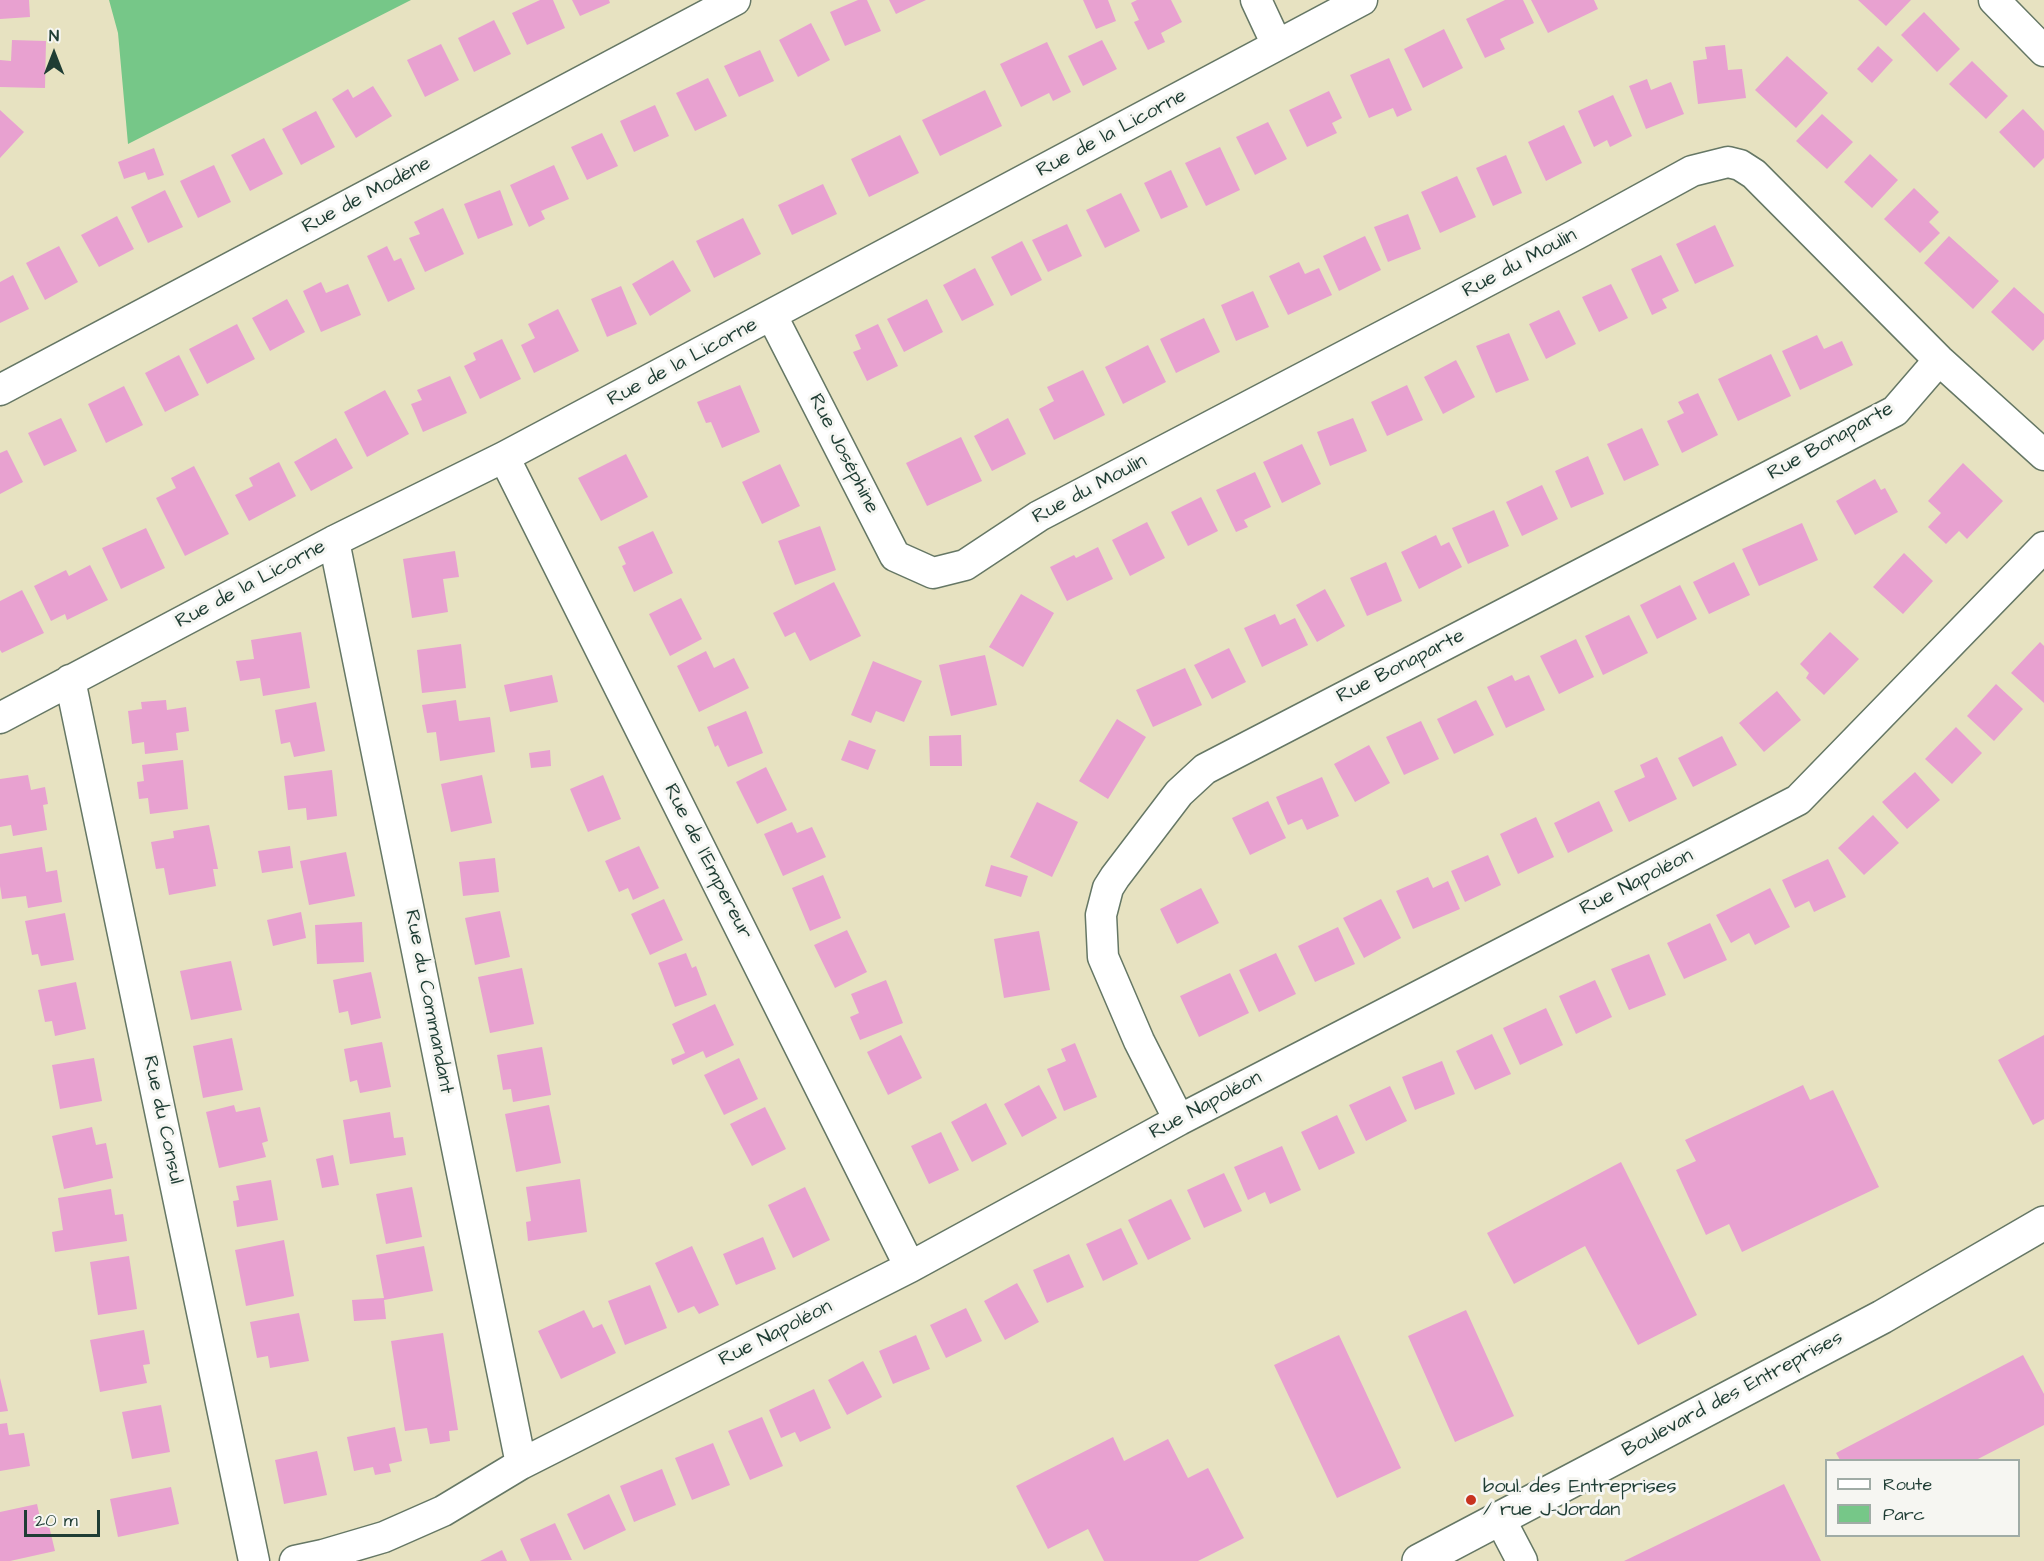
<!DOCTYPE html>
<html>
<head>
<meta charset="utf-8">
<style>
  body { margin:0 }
  #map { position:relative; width:2044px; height:1561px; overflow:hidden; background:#e7e2c1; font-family:"Architects Daughter",sans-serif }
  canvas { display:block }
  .legend { position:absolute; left:1825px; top:1459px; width:195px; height:78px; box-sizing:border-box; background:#f6f6f2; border:2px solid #a0aca6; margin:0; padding:8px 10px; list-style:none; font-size:18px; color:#1f3d34 }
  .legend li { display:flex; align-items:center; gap:12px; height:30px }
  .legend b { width:30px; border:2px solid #a0aca6 }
  .north { position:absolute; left:24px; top:24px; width:60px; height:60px; -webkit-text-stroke:4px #f6f6f2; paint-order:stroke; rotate:0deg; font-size:16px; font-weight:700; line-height:24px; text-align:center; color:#1f3d34 }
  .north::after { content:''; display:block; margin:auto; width:21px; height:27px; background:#1f3d34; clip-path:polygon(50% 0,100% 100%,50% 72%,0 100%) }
  .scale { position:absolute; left:24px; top:1510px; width:76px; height:27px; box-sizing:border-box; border:3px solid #1f3d34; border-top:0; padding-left:8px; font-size:18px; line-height:21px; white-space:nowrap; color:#1f3d34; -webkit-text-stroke:4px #f6f6f2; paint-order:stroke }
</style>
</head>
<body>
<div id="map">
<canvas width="2044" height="1561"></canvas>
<ul class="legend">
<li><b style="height:8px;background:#fff"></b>Route</li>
<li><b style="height:16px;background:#76c788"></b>Parc</li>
</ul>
<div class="north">N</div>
<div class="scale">20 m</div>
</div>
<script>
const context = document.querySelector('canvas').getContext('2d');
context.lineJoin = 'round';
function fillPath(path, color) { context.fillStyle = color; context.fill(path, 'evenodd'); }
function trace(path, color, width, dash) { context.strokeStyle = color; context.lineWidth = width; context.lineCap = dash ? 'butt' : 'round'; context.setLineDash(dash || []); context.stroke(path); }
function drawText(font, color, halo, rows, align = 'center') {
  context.font = font + ' "Architects Daughter",sans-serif'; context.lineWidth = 6; context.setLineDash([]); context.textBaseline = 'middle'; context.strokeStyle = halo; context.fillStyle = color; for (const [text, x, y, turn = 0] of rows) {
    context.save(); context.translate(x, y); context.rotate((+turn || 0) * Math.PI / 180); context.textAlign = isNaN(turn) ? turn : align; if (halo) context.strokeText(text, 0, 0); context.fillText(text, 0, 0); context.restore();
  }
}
fillPath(new Path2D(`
  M109 0H411L128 144 118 33Z`), '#76c788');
fillPath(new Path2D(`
  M0 0H29L30 17 0 19Z
  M540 0H553L565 28 527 45 512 13Z
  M572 0H609L610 3 580 16Z
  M858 0H867L881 31 845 46 830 12Z
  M889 0H926L896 14Z
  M1083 0H1108L1116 21 1096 29Z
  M1137 0H1171L1182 22 1161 33 1165 42 1148 50 1134 22 1139 20 1131 3Z
  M1505 0H1523L1534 23 1500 39 1505 49 1485 58 1466 19Z
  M1531 0H1594L1598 9 1548 33Z
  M1858 0H1911L1886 26Z
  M1924 12 1960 49 1937 72 1901 35Z
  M494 20 511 54 474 72 458 38Z
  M811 23 830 60 798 77 779 40Z
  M1444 29 1463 68 1423 88 1404 49Z
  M12 40 46 41 45 88 0 87V60L11 61Z
  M1102 40 1117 69 1083 86 1068 56Z
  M1047 42 1071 92 1053 101 1049 93 1021 107 1000 64Z
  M441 44 459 80 425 97 407 60Z
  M1725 45 1728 70 1742 69 1746 98 1698 104 1693 61 1707 59 1705 47Z
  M1878 46 1893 60 1872 83 1857 69Z
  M760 50 774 81 739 97 724 66Z
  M1787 56 1828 93 1796 128 1755 90Z
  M1389 58 1412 110 1397 117 1393 108 1369 118 1350 75Z
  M1972 61 2008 96 1986 119 1949 84Z
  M708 78 727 116 695 131 676 93Z
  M1647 79 1651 90 1671 82 1684 114 1646 129 1629 86Z
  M373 86 392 116 356 138 332 99 348 89 353 98Z
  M985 90 1002 126 940 156 922 120Z
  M1329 91 1342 118 1332 123 1337 133 1307 147 1289 110Z
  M1613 95 1632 136 1610 147 1607 140 1594 147 1578 111Z
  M655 105 669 136 634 152 620 121Z
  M2023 109 2044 131V158L2034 168 1999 132Z
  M0 110 24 132 0 158Z
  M316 111 335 147 301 165 282 129Z
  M1822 114 1853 142 1827 169 1796 141Z
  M1268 122 1287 159 1255 175 1236 137Z
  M1564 125 1582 163 1546 181 1528 142Z
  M602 133 618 166 587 180 571 147Z
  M900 135 919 173 869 197 851 159Z
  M264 138 283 174 250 191 231 155Z
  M1220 147 1240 190 1206 206 1185 163Z
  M154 148 164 175 148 180 145 172 124 179 118 162Z
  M1870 154 1898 180 1872 208 1844 182Z
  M1506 155 1522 193 1493 206 1476 168Z
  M214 165 231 202 198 218 180 181Z
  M554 165 569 199 541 211 545 219 529 227 510 185Z
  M1171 170 1188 207 1161 219 1144 183Z
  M1457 176 1476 217 1440 233 1421 192Z
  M823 184 837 214 792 235 778 205Z
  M1914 188 1939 212 1929 222 1940 233 1920 253 1884 219Z
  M165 190 183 227 148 243 131 207Z
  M500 190 513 225 478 239 464 204Z
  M1121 193 1140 231 1105 248 1086 210Z
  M443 208 464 254 425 272 409 238 420 234 414 222Z
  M1408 214 1421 249 1388 262 1374 227Z
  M117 216 134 249 99 267 81 235Z
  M743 218 761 254 714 278 696 241Z
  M1067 224 1082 256 1048 272 1032 240Z
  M1715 225 1734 266 1695 284 1676 244Z
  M1365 236 1381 270 1339 291 1323 256Z
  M1949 236 1999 281 1973 309 1924 263Z
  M1022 241 1042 280 1011 296 991 257Z
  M59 246 78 282 45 300 26 263Z
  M387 246 394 261 401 258 415 289 388 302 367 256Z
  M1661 255 1679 291 1662 299 1667 308 1652 315 1631 269Z
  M673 260 691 291 650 316 632 284Z
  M1299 262 1305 274 1319 268 1332 295 1288 315 1269 276Z
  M975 268 994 305 962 321 943 285Z
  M13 275 29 309 0 323V282Z
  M321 282 326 293 348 284 361 315 321 332 303 291Z
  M1611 284 1628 318 1599 332 1582 297Z
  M621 286 637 324 607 337 591 299Z
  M2014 287 2044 314V339L2033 351 1991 312Z
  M1253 291 1269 327 1236 341 1221 305Z
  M287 299 305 332 270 351 252 318Z
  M927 299 943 332 904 352 887 319Z
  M558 309 579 351 534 373 521 345 535 338 528 324Z
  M1559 310 1576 344 1546 359 1529 324Z
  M1204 318 1220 352 1176 373 1160 339Z
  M237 324 255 359 207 384 189 349Z
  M878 324 898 366 867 381 853 352 861 349 855 335Z
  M1509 333 1529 380 1496 393 1476 346Z
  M1817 335 1824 349 1842 341 1853 365 1800 390 1782 351Z
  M502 339 521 379 480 399 464 366 476 360 473 353Z
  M1148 345 1166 382 1123 404 1105 367Z
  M1771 354 1791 396 1738 421 1718 379Z
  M179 355 199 395 165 412 145 373Z
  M1456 360 1475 397 1443 414 1424 377Z
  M1083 370 1105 415 1054 440 1039 409 1054 401 1047 387Z
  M450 376 467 413 423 432 411 404 422 400 417 390Z
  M740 385 760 432 722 448 711 422 706 423 697 402Z
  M1407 385 1423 420 1387 436 1371 402Z
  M124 386 143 425 106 443 88 404Z
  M385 390 409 434 367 457 344 412Z
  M1698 393 1718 435 1682 453 1667 421 1684 413 1678 402Z
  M61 418 77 451 44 466 28 433Z
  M1008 418 1026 454 992 471 974 436Z
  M1353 418 1367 451 1330 466 1317 432Z
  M1642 428 1659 465 1624 481 1607 444Z
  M961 437 982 481 927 506 906 463Z
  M336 438 353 468 311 491 294 462Z
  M1302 444 1321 484 1282 503 1263 462Z
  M7 450 23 482 0 494V453Z
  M626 454 648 497 601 521 578 478Z
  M1588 456 1604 494 1571 508 1555 471Z
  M279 462 296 496 249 521 235 495 253 486 249 478Z
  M1963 463 2003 501 1967 539 1959 531 1946 544 1928 527 1941 513 1928 501Z
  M780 464 800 506 762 524 742 482Z
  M194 466 229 534 185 556 156 498 176 488 171 478Z
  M1255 472 1271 507 1244 520 1248 527 1236 532 1216 490Z
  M1875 479 1881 490 1885 488 1898 512 1855 535 1836 501Z
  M1542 485 1558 519 1522 536 1506 502Z
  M1201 497 1218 531 1188 546 1171 512Z
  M1494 510 1509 546 1468 564 1452 528Z
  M1147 522 1165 558 1130 576 1112 540Z
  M1802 523 1818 560 1759 586 1742 549Z
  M820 526 836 570 795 585 778 541Z
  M146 528 165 568 121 589 102 548Z
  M653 531 673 573 634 592 622 566 626 564 618 547Z
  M1436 535 1441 546 1449 542 1462 567 1419 589 1401 552Z
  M1098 547 1113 579 1067 601 1050 567 1074 555 1076 558Z
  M455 551 459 577 443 579 448 612 412 618 403 559Z
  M1904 553 1933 581 1903 614 1873 587Z
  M1386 562 1402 601 1367 616 1350 578Z
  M1734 562 1750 595 1709 614 1693 582Z
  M90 565 108 600 67 620 65 614 51 621 34 586 66 570 69 576Z
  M834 582 861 636 810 661 795 632 785 637 773 613Z
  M1680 585 1697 619 1657 639 1640 605Z
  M1325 589 1345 626 1317 642 1296 605Z
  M22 590 44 633 2 653 0 650V601Z
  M1021 594 1054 613 1023 667 989 647Z
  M681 598 702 639 670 656 649 614Z
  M1275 614 1280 625 1295 618 1308 645 1262 667 1244 628Z
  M1629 615 1648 653 1603 675 1585 636Z
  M301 632 310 688 263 696 260 678 240 681 236 661 254 659 251 640Z
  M1830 632 1859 659 1824 695 1806 678 1809 673 1800 664Z
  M1576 639 1594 677 1559 694 1540 656Z
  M2040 642 2044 646V703L2011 673Z
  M461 644 466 688 422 693 417 650Z
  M1229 648 1246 682 1212 699 1194 665Z
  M706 651 714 668 734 658 749 688 699 712 677 666Z
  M985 655 997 705 951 716 939 665Z
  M873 661 922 681 904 722 876 711 871 723 851 715Z
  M1185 668 1202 705 1153 727 1136 690Z
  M552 675 558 702 510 712 504 685Z
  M1512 675 1515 681 1529 675 1545 710 1506 728 1487 687Z
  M1996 684 2023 709 1994 741 1967 716Z
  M1777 691 1801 720 1764 752 1739 723Z
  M166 700 167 710 186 707 189 731 176 733 178 750 145 754 144 742 132 744 128 711 142 709 141 702Z
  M456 700 459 721 490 717 495 752 440 761 436 732 427 733 422 705Z
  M1476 700 1494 735 1454 754 1437 719Z
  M316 702 325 751 294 757 290 742 281 744 275 710Z
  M746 711 763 753 728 767 718 745 715 747 707 727Z
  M1117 719 1146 737 1108 799 1079 781Z
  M1421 721 1439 759 1404 775 1386 737Z
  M1956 727 1982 753 1952 784 1925 759Z
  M961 735 962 766H930L929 736Z
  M1722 736 1737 765 1693 787 1678 758Z
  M849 740 876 750 868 770 841 760Z
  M1369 745 1390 783 1355 802 1334 764Z
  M550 750 551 766 531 768 529 753Z
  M1657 757 1677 799 1629 822 1614 791 1645 777 1640 765Z
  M183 760 188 809 150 814 148 798 139 799 137 782 144 781 142 765Z
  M766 767 787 810 757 824 736 782Z
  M332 770 337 816 307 820 306 808 288 810 284 776Z
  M1915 772 1940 800 1907 829 1882 802Z
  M28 775 31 790 45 787 48 804 43 805 47 830 13 836 11 825 0 827V779Z
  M482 775 492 823 451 832 441 784Z
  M603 775 621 819 588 832 570 789Z
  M1322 777 1339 816 1307 830 1302 819 1288 825 1276 797Z
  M1268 801 1286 838 1250 855 1232 818Z
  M1599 801 1613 831 1568 853 1554 823Z
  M1037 802 1078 822 1052 877 1010 857Z
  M1873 815 1899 843 1864 875 1838 848Z
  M1536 817 1554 857 1518 874 1500 834Z
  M792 822 797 833 812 827 826 857 783 876 764 834Z
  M209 825 218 869H213L216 886 169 895 164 868 156 869 151 842 174 838 173 831Z
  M290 846 293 868 262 873 258 851Z
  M639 846 659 888 633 900 628 888 619 892 605 861Z
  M42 847 46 872 57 870 62 902 28 908 26 896 2 899 0 886V854Z
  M346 852 355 896 309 905 300 861Z
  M1488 855 1501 885 1465 902 1451 871Z
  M495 858 499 892 463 896 459 862Z
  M1828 859 1846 897 1814 912 1809 901 1795 908 1782 880Z
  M991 865 1028 876 1021 897 985 886Z
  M823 875 841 918 810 931 792 888Z
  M1428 877 1433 888 1448 881 1460 909 1413 929 1396 891Z
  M1201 888 1219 923 1177 944 1160 909Z
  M1770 888 1790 927 1755 945 1749 933 1731 943 1716 915Z
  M664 899 683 940 650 955 631 914Z
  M1381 899 1401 938 1364 958 1343 918Z
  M500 911 510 957 475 965 465 918Z
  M301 912 306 938 273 946 267 920Z
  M65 913 74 960 41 966 38 954 32 955 25 921Z
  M362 922 364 962 317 964 315 925Z
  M1710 923 1727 960 1684 979 1667 943Z
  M1338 927 1355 964 1315 982 1298 946Z
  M847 930 867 972 835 988 814 945Z
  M1039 931 1050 990 1004 998 994 939Z
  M686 953 692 968 696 966 707 995 675 1007 658 963Z
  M1276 953 1296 994 1259 1012 1239 970Z
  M1649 954 1666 995 1629 1010 1611 969Z
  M231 961 242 1010 191 1020 180 971Z
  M522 968 534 1024 490 1033 478 977Z
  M371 972 381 1018 351 1025 348 1011 339 1013 333 980Z
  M1230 973 1249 1013 1199 1037 1180 996Z
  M886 980 903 1023 860 1040 850 1017 859 1013 851 994Z
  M1595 980 1612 1017 1576 1034 1559 996Z
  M76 982 86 1029 55 1036 52 1021 45 1022 38 990Z
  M715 1004 734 1045 706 1058 703 1051 673 1065 671 1059 685 1053 672 1024Z
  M1546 1008 1563 1045 1520 1065 1503 1028Z
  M1492 1034 1511 1074 1475 1090 1456 1051Z
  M901 1035 922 1078 888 1095 867 1052Z
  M2044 1035V1119L2033 1125 1998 1060Z
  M232 1038 243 1090 203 1098 193 1046Z
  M382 1042 391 1087 360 1093 357 1080 350 1082 344 1049Z
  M1075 1043 1097 1097 1064 1111 1047 1069 1066 1061 1061 1049Z
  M542 1047 551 1095 513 1102 511 1089 503 1090 497 1055Z
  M94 1058 102 1101 60 1109 52 1065Z
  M739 1058 758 1099 724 1115 704 1075Z
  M1442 1061 1455 1094 1415 1110 1402 1077Z
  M1039 1085 1057 1118 1022 1137 1004 1104Z
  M1803 1085 1810 1100 1833 1090 1879 1187 1742 1252 1729 1224 1706 1235 1676 1170 1696 1161 1685 1140Z
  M1390 1086 1407 1121 1366 1141 1349 1105Z
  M986 1103 1007 1144 972 1162 951 1122Z
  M234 1105 236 1112 260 1107 268 1141 262 1143 266 1157 219 1168 206 1112Z
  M549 1105 561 1163 516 1172 505 1114Z
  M765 1107 786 1149 752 1166 730 1124Z
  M390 1112 394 1138 403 1137 406 1155 350 1164 343 1120Z
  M1337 1115 1355 1153 1319 1170 1301 1132Z
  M92 1127 96 1145 106 1143 113 1178 64 1189 52 1136Z
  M941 1132 959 1170 929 1184 911 1146Z
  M1282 1146 1301 1190 1270 1204 1265 1192 1248 1200 1234 1167Z
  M333 1155 339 1185 322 1188 316 1159Z
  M1621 1162 1697 1315 1638 1345 1585 1246 1514 1284 1487 1233Z
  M1224 1173 1242 1211 1204 1228 1187 1190Z
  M580 1179 587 1232 528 1241 526 1222 531 1221 526 1187Z
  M271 1180 278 1220 237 1227 233 1201 239 1200 236 1186Z
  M412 1187 422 1237 386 1244 376 1194Z
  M805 1187 830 1240 793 1258 768 1205Z
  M111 1189 115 1215 123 1214 127 1241 55 1252 52 1232 63 1230 58 1198Z
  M1171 1199 1191 1239 1148 1260 1128 1220Z
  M1121 1228 1138 1264 1103 1281 1086 1244Z
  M763 1237 776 1269 736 1285 723 1254Z
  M284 1240 294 1296 246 1306 235 1250Z
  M424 1246 433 1291 384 1300 386 1319 354 1321 352 1300 384 1298 376 1255Z
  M692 1246 719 1305 699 1314 694 1306 678 1313 655 1263Z
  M1069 1254 1084 1287 1047 1303 1033 1270Z
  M129 1256 137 1309 98 1315 90 1262Z
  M1017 1283 1039 1322 1005 1340 984 1301Z
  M650 1285 667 1328 625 1345 608 1301Z
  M966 1308 982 1341 946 1358 930 1325Z
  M584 1310 593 1328 602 1324 616 1353 561 1379 538 1331Z
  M1466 1310 1514 1416 1455 1442 1408 1336Z
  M299 1313 309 1361 270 1368 268 1356 257 1358 250 1322Z
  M144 1330 150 1364 143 1365 147 1383 100 1392 90 1340Z
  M443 1333 458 1430 449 1431 450 1441 430 1444 427 1428 405 1431 391 1341Z
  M916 1335 930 1369 893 1384 879 1351Z
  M1339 1335 1401 1468 1337 1498 1274 1365Z
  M2023 1355 2044 1394V1425L1976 1460H1840L1836 1453Z
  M863 1361 882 1397 847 1415 828 1380Z
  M0 1378 8 1411 0 1412Z
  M814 1389 831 1428 800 1442 795 1432 781 1438 769 1410Z
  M161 1405 170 1452 132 1459 122 1412Z
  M762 1417 783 1466 750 1480 728 1431Z
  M7 1423 9 1435 24 1433 30 1466 0 1471V1424Z
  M395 1427 402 1461 389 1464 391 1472 375 1475 373 1467 354 1471 347 1437Z
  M1113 1437 1124 1461 1168 1439 1188 1478 1208 1468 1244 1538 1198 1561H1104L1088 1529 1048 1549 1016 1486Z
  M713 1443 730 1485 692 1500 675 1458Z
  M317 1451 327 1495 284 1504 275 1460Z
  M662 1469 676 1505 634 1522 620 1486Z
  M1784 1484 1821 1561H1624Z
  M171 1487 179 1524 118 1537 110 1499Z
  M609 1494 626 1530 584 1550 567 1514Z
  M37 1504 42 1527 49 1526 55 1551 10 1561H0V1512Z
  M555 1523 572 1560 530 1561 520 1539Z
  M502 1550 507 1561H480Z`), '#e8a1d0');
const street = new Path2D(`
  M1256 0 1277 45
  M1994 0 2044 51
  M772 316 895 556 933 573 965 565 1039 516 1577 234 1692 171 1728 162 1740 165 1754 174 1939 360 2044 455
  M0 390 735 0
  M504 457 910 1267
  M334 541 521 1464
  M70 680 254 1561
  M0 718 334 541 504 457 1362 0
  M1179 1120 1139 1041 1103 957 1101 915 1108 888 1115 877 1179 793 1205 769 1895 411 1939 360
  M1500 1519 1522 1561
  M295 1561 323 1555 384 1537 443 1511 521 1464 910 1267 1179 1120 1798 800 2044 547`);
const secondary = new Path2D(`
  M1419 1561 1882 1317 2044 1223`);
trace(street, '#657765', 33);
trace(secondary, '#657765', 36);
trace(street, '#fff', 30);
trace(secondary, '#fff', 33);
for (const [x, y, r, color] of [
  [1471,1500,6,"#c8321e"]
]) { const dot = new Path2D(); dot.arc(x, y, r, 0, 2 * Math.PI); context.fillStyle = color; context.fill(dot); trace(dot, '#f6f6f2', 2); }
drawText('20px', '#1f3d34', '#f6f6f2', [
  ["Rue de la Licorne",1112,134,-28],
  ["Rue de Modène",367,196,-28],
  ["Rue du Moulin",1520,264,-28],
  ["Rue de la Licorne",683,363,-28],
  ["Rue Bonaparte",1831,442,-29],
  ["Rue Joséphine",843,454,63],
  ["Rue du Moulin",1090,490,-28],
  ["Rue de la Licorne",251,585,-28],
  ["Rue Bonaparte",1401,667,-27],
  ["Rue de l'Empereur",707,862,63],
  ["Rue Napoléon",1637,883,-27],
  ["Rue du Commandant",428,1002,79],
  ["Rue Napoléon",1206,1106,-28],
  ["Rue du Consul",162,1120,78],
  ["Rue Napoléon",776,1334,-27],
  ["Boulevard des Entreprises",1733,1395,-28]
]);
drawText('20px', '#1f3d34', '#f6f6f2', [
  ["boul. des Entreprises",1483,1488],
  ["/ rue J-Jordan",1483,1511]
], 'left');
</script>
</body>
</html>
